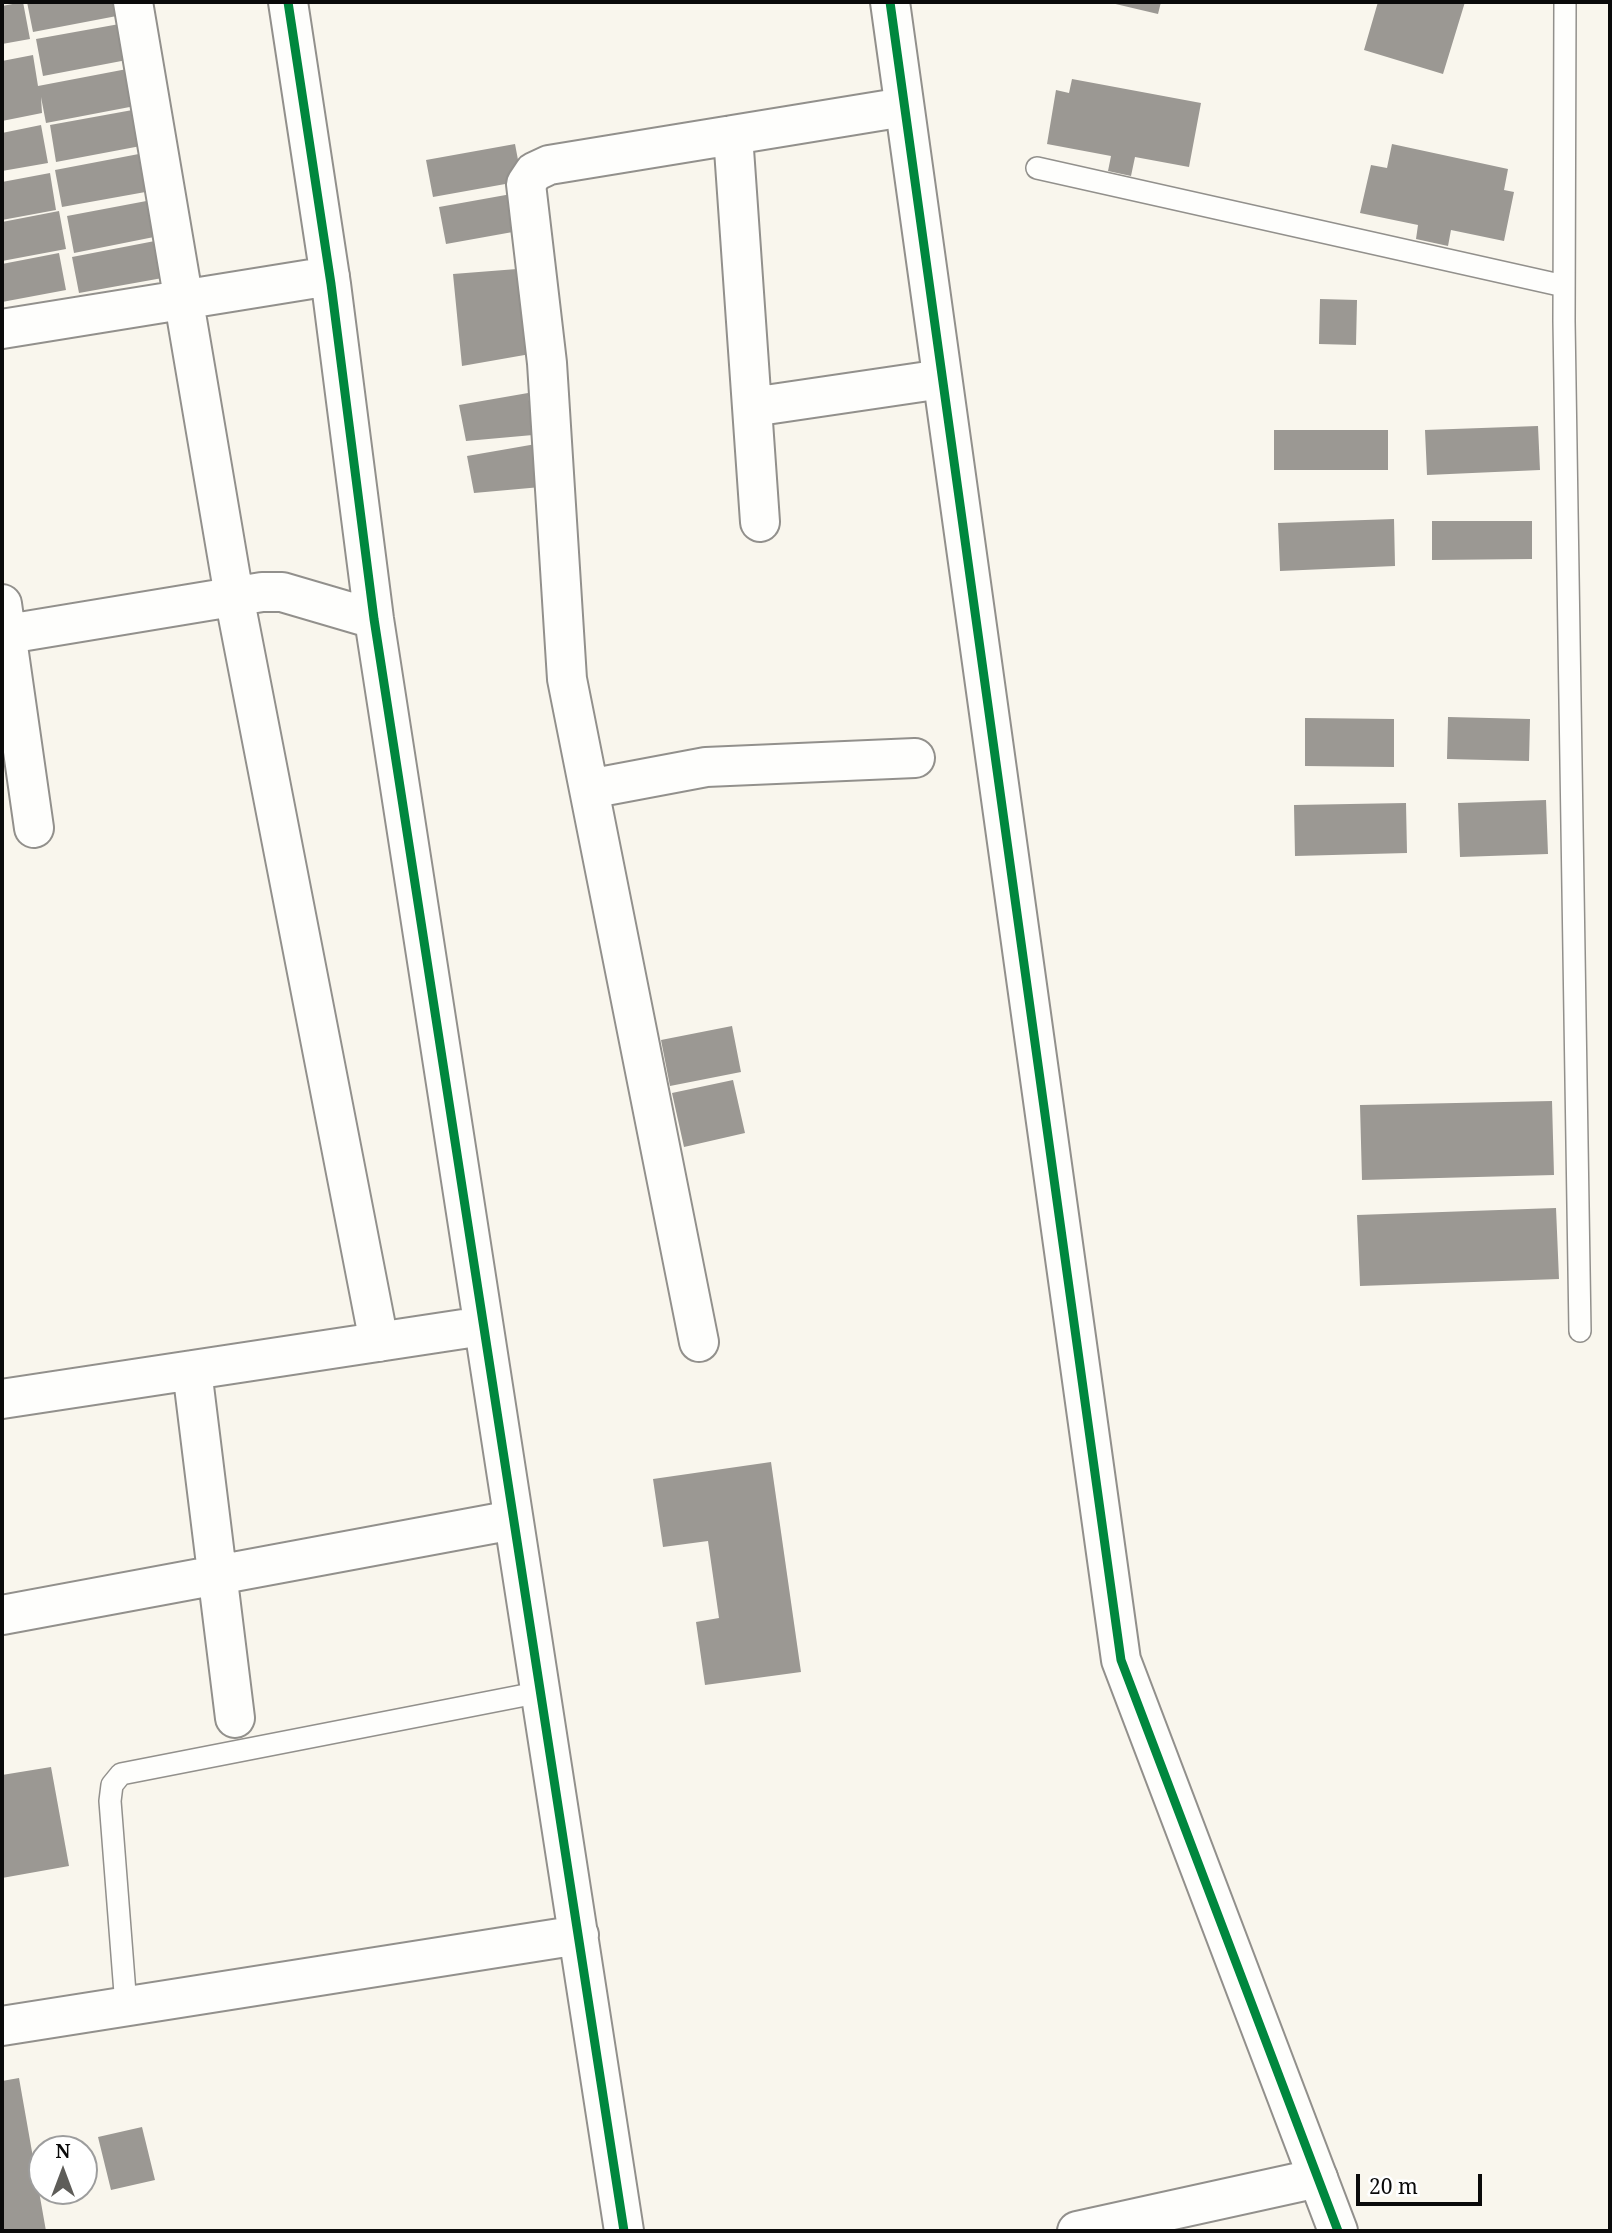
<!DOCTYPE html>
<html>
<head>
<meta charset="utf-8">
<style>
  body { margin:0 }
  #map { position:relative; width:1612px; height:2233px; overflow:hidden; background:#f9f6ed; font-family:"Noto Serif",serif }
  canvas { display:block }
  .frame { position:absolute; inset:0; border:4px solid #0a0a0a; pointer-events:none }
  .north { position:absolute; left:28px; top:2135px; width:70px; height:70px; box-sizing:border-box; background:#fff; border:2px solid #9d9d9d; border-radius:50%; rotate:0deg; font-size:19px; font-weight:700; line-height:28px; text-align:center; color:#0a0a0a }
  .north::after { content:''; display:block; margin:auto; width:24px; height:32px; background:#5e5d59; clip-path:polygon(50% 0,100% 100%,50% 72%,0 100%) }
  .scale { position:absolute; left:1356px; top:2174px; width:126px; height:32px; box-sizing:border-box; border:4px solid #0a0a0a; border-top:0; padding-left:9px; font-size:21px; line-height:24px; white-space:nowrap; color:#0a0a0a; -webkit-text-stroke:5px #fff; paint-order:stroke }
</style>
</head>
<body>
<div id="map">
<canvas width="1612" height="2233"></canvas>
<div class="frame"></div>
<div class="north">N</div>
<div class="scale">20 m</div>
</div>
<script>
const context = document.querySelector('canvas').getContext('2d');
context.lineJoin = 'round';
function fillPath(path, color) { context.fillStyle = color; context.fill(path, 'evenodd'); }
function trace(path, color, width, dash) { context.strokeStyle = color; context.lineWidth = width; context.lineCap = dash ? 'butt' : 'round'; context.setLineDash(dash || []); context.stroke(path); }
fillPath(new Path2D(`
  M23 2 30 39 2 44V6Z
  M27 2H119L122 15 33 32Z
  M1107 2H1161L1158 14Z
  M1378 2H1465L1443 74 1364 50Z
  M125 23 132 59 43 76 36 39Z
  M33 55 38 86 127 69 135 106 46 123 41 97 42 113 2 121V61Z
  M1072 79 1201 103 1189 167 1135 157 1131 176 1108 171 1111 156 1047 144 1056 90 1069 93Z
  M138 109 146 145 56 162 50 125Z
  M41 125 48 163 2 171V133Z
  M515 144 522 181 433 197 426 160Z
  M1392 144 1508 169 1504 190 1514 192 1504 241 1451 230 1448 246 1416 239 1418 225 1360 213 1371 165 1387 168Z
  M144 153 151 191 62 207 55 170Z
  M50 173 56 210 2 220V182Z
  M528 191 535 228 446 244 439 207Z
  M157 199 164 235 74 253 67 216Z
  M59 211 66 249 2 261V222Z
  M160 240 168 277 79 293 72 257Z
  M59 253 66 290 2 302V264Z
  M517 269 536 353 462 366 453 274Z
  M1320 299 1357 300 1356 345 1319 344Z
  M528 393 533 435 466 441 459 405Z
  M1538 426 1540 470 1427 475 1425 430Z
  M1274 430H1388V470H1274Z
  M536 444 541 487 474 493 467 456Z
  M1394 519 1395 566 1280 571 1278 523Z
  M1432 521H1532V559L1432 560Z
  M1448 717 1530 719 1529 761 1447 759Z
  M1305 718 1394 719V767L1305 766Z
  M1546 800 1548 854 1460 857 1458 803Z
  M1406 803 1407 853 1295 856 1294 805Z
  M732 1026 741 1072 670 1086 661 1040Z
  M733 1080 745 1133 684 1147 672 1093Z
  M1552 1101 1554 1175 1362 1180 1360 1105Z
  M1556 1208 1559 1279 1360 1286 1357 1215Z
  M771 1462 801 1672 705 1685 696 1622 719 1618 708 1541 663 1547 653 1479Z
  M51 1767 69 1866 2 1878V1775Z
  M19 2078 46 2231H2V2081Z
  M142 2127 155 2180 111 2190 98 2137Z`), '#9b9893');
const service = new Path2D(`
  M1565 2 1564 321 1580 1331
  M1037 168 1564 286
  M126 2006 110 1801 112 1785 121 1774 541 1692`);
const minor = new Path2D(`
  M133 2 234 596 379 1342
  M288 2 331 284 374 619 624 2231
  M733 135 760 522
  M2 329 330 276
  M752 407 942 379
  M2 604 34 828
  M2 635 262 592H282L374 619
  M589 789 706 767 915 758
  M699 1342 567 679 547 363 526 184 534 172 549 165 904 107
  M192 1370 235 1718
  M2 1399 483 1326
  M2 1615 513 1520
  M2 2026 579 1935
  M1077 2231 1318 2178`);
const tertiary = new Path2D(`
  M890 2 1121 1660 1338 2231`);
trace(service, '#92908c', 24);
trace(minor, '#92908c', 42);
trace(tertiary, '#92908c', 42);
trace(service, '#fefefc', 21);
trace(minor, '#fefefc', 38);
trace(tertiary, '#fefefc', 38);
trace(new Path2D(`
  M288 2 331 284 374 619 624 2231
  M890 2 1121 1660 1338 2231`), '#00873e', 9);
</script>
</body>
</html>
